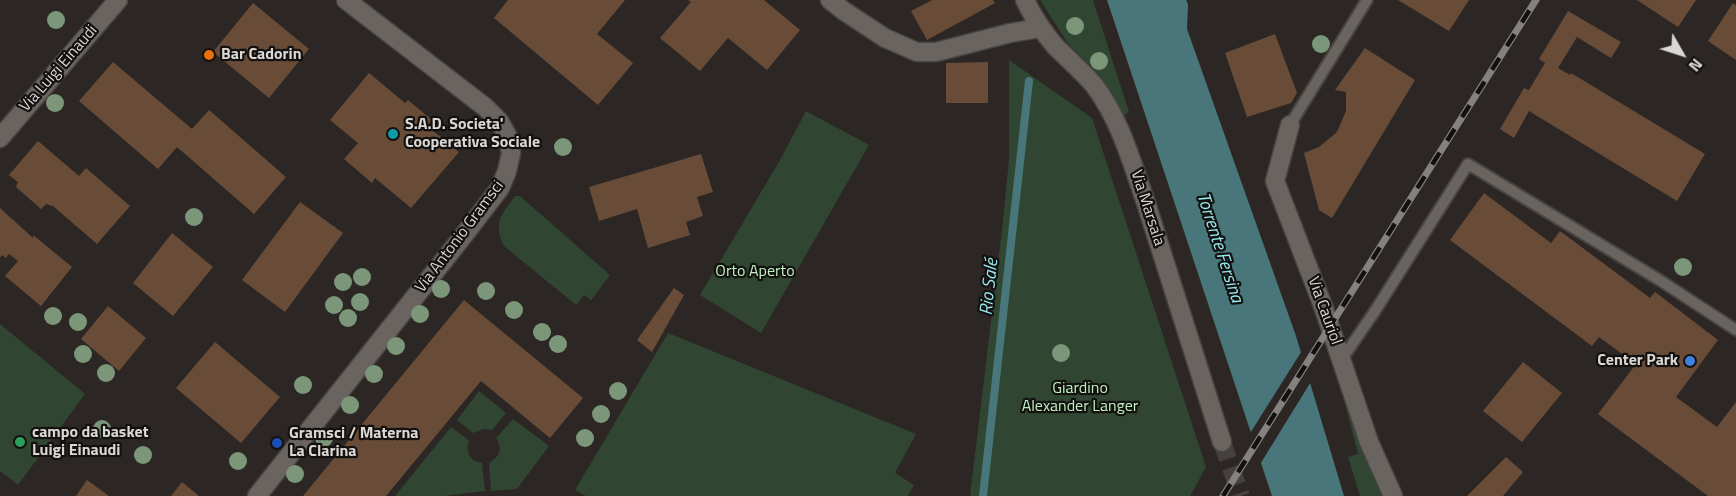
<!DOCTYPE html>
<html>
<head>
<meta charset="utf-8">
<style>
  body { margin:0 }
  #map { position:relative; width:1736px; height:496px; overflow:hidden; background:#2c2724; font-family:"Titillium Web",sans-serif }
  canvas { display:block }
  .north { position:absolute; left:1652px; top:24px; width:60px; height:60px; -webkit-text-stroke:4px #13110f; paint-order:stroke; rotate:129deg; font-size:16px; font-weight:700; line-height:24px; text-align:center; color:#dad7d5 }
  .north::after { content:''; display:block; margin:auto; width:21px; height:27px; background:#dad7d5; clip-path:polygon(50% 0,100% 100%,50% 72%,0 100%) }
</style>
</head>
<body>
<div id="map">
<canvas width="1736" height="496"></canvas>
<div class="north">N</div>
</div>
<script>
const context = document.querySelector('canvas').getContext('2d');
context.lineJoin = 'round';
function fillPath(path, color) { context.fillStyle = color; context.fill(path, 'evenodd'); }
function trace(path, color, width, dash) { context.strokeStyle = color; context.lineWidth = width; context.lineCap = dash ? 'butt' : 'round'; context.setLineDash(dash || []); context.stroke(path); }
function drawText(font, color, halo, rows, align = 'center') {
  context.font = font + ' "Titillium Web",sans-serif'; context.lineWidth = 4.5; context.setLineDash([]); context.textBaseline = 'middle'; context.strokeStyle = halo; context.fillStyle = color; for (const [text, x, y, turn = 0] of rows) {
    context.save(); context.translate(x, y); context.rotate((+turn || 0) * Math.PI / 180); context.textAlign = isNaN(turn) ? turn : align; if (halo) context.strokeText(text, 0, 0); context.fillText(text, 0, 0); context.restore();
  }
}
fillPath(new Path2D(`
  M1040 0H1093L1129 112 1124 115 1102 78 1067 42Z
  M1009 60 1092 118 1206 467 1190 496H970L1003 221 1009 159Z
  M806 111 869 145 761 333 700 295 780 160Z
  M515 196H520L610 275 591 300 584 295 576 305 504 246C493 223 501 215 515 196Z
  M0 324 85 394 18 485 0 471Z
  M668 333 916 434 895 473 914 485 908 496H586L575 490Z
  M1339 381 1383 496H1360L1348 457 1358 454Z
  M479 391 506 413 492 430 484 429 473 433 457 420Z
  M513 419 549 446 517 489 491 491 489 463C500 457 503 448 496 438Z
  M451 427 469 440C465 453 470 461 482 463L485 491 444 496H395Z`), '#304532');
fillPath(new Path2D(`
  M1107 0H1186L1188 4 1187 29 1296 336 1344 496H1272Z`), '#48767a');
fillPath(new Path2D(`
  M1303 349 1312 380 1259 466 1249 435Z`), '#2c2724');
trace(new Path2D(`
  M983 496 1029 81`), '#48767a', 8);
fillPath(new Path2D(`
  M508 0H625L597 34 633 63 598 105 494 18Z
  M688 0H764L800 30 767 70 728 38 700 71 660 38 691 2Z
  M932 0H993L995 3 927 40 911 11Z
  M1398 0H1469L1449 31Z
  M1637 0H1696L1678 27Z
  M253 3 309 49 269 98 213 52Z
  M1733 3 1736 5V60L1708 41Z
  M1568 11 1621 42 1611 58 1577 37 1558 68 1570 75 1571 73 1705 154 1677 201 1529 111 1514 138 1500 129 1524 88 1529 90 1545 63 1539 59Z
  M1275 34 1297 93 1291 103 1247 117 1225 53Z
  M1365 48 1415 80 1332 218 1319 210 1304 153 1319 147 1337 132 1346 111V92L1335 90Z
  M113 62 192 129 209 110 286 177 254 214 177 147 158 169 79 101Z
  M988 62V103H946V63Z
  M369 73 405 103 408 100 432 120 427 126 459 152 411 208 375 178 372 183 344 159 358 143 330 120Z
  M38 141 79 176 86 168 130 206 97 244 53 206 46 204 41 209 16 187 18 182 9 175Z
  M701 154 713 192 697 197 703 216 686 222 690 235 648 248 637 209 599 221 589 187Z
  M1484 193 1551 243 1560 231 1650 298 1655 292 1718 340 1676 397 1717 427 1736 402V496H1708L1598 414 1636 364 1599 337 1592 346 1450 240Z
  M300 202 343 233 285 312 242 280Z
  M0 208 33 238V235L72 267 41 306 5 276 18 261 9 254 6 258 2 255 0 258Z
  M172 233 213 267 173 316 133 283Z
  M674 288 684 295 652 352 637 340Z
  M464 300 583 398 550 438 481 381 386 496H303Z
  M108 306 146 338 119 371 81 339Z
  M215 342 280 397 241 443 176 388Z
  M1523 362 1562 393 1522 442 1483 411Z
  M1506 457 1523 472 1503 496H1467Z
  M87 480 109 496H76Z
  M182 482 199 496H171Z`), '#694c38');
trace(new Path2D(`
  M1222 442 1241 496`), '#46413f', 18, [18, 9]);
const service = new Path2D(`
  M1290 125 1367 0
  M1342 359 1375 311 1468 164 1661 281 1736 330`);
const minor = new Path2D(`
  M830 0 844 11 885 38 917 52H936L1010 33 1040 28
  M1025 0C1033 17 1043 32 1055 46 1068 59 1082 71 1094 85 1120 119 1132 163 1146 203L1222 442
  M1290 125 1275 181 1323 306 1369 442 1393 496
  M0 138 118 0
  M257 496 464 235 500 188 507 171 511 153 507 135 499 121 485 107 346 0`);
trace(service, '#474441', 14);
trace(minor, '#474441', 21);
trace(service, '#696460', 10);
trace(minor, '#696460', 18);
const rail = new Path2D(`
  M1223 496 1536 0`);
trace(rail, '#85817f', 7);
trace(rail, '#13110f', 4.5, [14]);
context.fillStyle = '#7c967a';
for (const [x, y] of [
  [56,20],
  [1075,26],
  [1321,44],
  [1099,61],
  [55,103],
  [563,147],
  [194,217],
  [1683,267],
  [362,277],
  [343,282],
  [441,289],
  [486,291],
  [360,302],
  [334,305],
  [514,310],
  [420,314],
  [53,316],
  [348,318],
  [78,322],
  [542,332],
  [558,344],
  [396,346],
  [1061,353],
  [83,354],
  [106,373],
  [374,374],
  [303,385],
  [618,391],
  [350,405],
  [601,414],
  [102,429],
  [324,438],
  [585,438],
  [143,455],
  [238,461],
  [295,474]
]) { context.beginPath(); context.arc(x, y, 9, 0, 2 * Math.PI); context.fill(); }
for (const [x, y, r, color] of [
  [209,55,6,"#e8710a"],
  [393,134,6,"#0f9aa8"],
  [1690,361,6,"#3f7fe0"],
  [20,442,6,"#2e9e5b"],
  [277,443,6,"#1a4fb4"]
]) { const dot = new Path2D(); dot.arc(x, y, r, 0, 2 * Math.PI); context.fillStyle = color; context.fill(dot); trace(dot, '#13110f', 2); }
drawText('bold 16px', '#dad7d5', '#13110f', [
  ["Bar Cadorin",221,55],
  ["S.A.D. Societa'",405,125],
  ["Cooperativa Sociale",405,143],
  ["Center Park",1678,361,"right"],
  ["campo da basket",32,433],
  ["Luigi Einaudi",32,451],
  ["Gramsci / Materna",289,434],
  ["La Clarina",289,452]
], 'left');
drawText('16px', '#dad7d5', '#13110f', [
  ["Via Luigi Einaudi",59,69,-49],
  ["Via Marsala",1147,208,72],
  ["Via Antonio Gramsci",460,237,-53],
  ["Via Cauriol",1324,311,70]
]);
drawText('16px', '#bef0c1', '#13110f', [
  ["Orto Aperto",755,272],
  ["Giardino",1080,389],
  ["Alexander Langer",1080,407]
]);
drawText('italic 18px', '#98eaf0', '#13110f', [
  ["Torrente Fersina",1219,248,72],
  ["Rio Salé",990,287,-84]
]);
</script>
</body>
</html>
